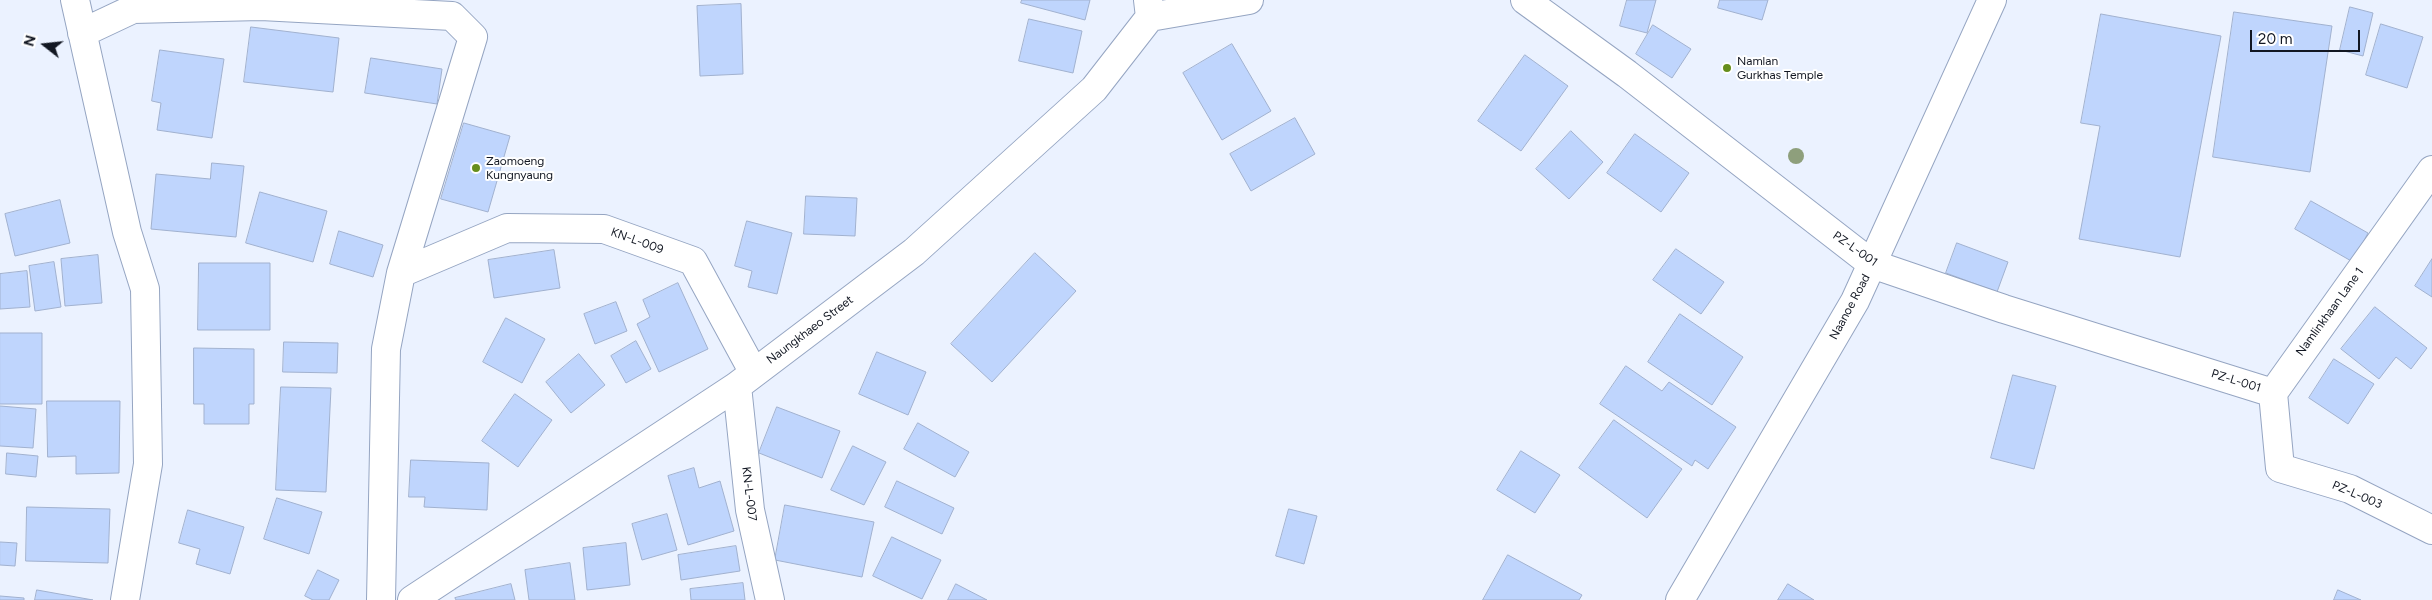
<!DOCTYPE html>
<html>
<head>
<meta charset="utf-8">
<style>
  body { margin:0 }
  #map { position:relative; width:2432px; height:600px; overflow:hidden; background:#ebf2ff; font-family:Figtree,sans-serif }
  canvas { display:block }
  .north { position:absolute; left:20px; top:20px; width:50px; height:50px; -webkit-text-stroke:4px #fff; paint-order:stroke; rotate:286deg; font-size:14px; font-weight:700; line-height:20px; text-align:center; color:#121722 }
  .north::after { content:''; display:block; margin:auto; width:18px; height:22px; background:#121722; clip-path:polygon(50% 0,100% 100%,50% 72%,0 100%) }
  .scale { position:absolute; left:2250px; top:30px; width:110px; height:22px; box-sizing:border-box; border:2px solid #121722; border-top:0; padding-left:6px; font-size:15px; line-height:18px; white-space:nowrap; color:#121722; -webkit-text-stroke:4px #fff; paint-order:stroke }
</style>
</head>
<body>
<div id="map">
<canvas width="2432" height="600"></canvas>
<div class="north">N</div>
<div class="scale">20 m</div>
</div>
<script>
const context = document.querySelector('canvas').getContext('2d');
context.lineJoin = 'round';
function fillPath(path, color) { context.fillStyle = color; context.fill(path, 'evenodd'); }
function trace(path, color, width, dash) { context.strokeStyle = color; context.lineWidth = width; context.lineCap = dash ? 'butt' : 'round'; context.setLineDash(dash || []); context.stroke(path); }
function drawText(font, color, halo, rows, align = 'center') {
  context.font = font + ' Figtree,sans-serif'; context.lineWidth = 4; context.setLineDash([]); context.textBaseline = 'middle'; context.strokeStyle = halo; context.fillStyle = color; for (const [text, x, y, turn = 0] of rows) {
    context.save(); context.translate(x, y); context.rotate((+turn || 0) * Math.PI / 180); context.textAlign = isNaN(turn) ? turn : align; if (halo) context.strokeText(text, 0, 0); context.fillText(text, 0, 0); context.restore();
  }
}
const building = new Path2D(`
  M1022 0H1090L1085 20 1021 3Z
  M1627 0H1656L1647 33 1620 26Z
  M1720 0H1768L1762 20 1718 8Z
  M741 4 743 74 700 76 697 6Z
  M2350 7 2373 13 2363 56 2340 50Z
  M2234 12 2332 26 2310 172 2213 157Z
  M2101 14 2221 36 2180 257 2079 239 2100 126 2081 123Z
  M1029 19 1082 31 1073 73 1019 61Z
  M2381 24 2423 37 2407 88 2366 75Z
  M1653 25 1691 49 1672 78 1636 54Z
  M251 27 339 38 333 92 244 82Z
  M1232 44 1271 111 1222 140 1183 73Z
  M160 50 224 59 212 138 157 130 161 103 152 101Z
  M1525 55 1568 86 1521 151 1478 121Z
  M371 58 442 69 437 104 365 93Z
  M1295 118 1315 154 1251 191 1230 154Z
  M464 123 510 136 488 212 441 199Z
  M1571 131 1603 162 1569 199 1536 169Z
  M1635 134 1689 173 1661 212 1607 173Z
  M212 163 244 166 236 237 151 229 156 174 210 179Z
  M260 192 327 211 313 262 246 243Z
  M806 196 857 198 855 236 804 234Z
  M60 200 70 243 15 256 5 214Z
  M2311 201 2368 233 2353 262 2295 229Z
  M747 221 792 233 777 294 748 287 752 271 735 266Z
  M339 231 383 245 373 277 330 264Z
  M1957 243 2008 262 1997 292 1946 273Z
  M1676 249 1724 282 1701 314 1653 280Z
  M554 250 560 288 494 298 488 260Z
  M1035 253 1076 291 992 382 951 344Z
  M98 255 102 303 65 306 61 259Z
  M2432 259V297L2415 286Z
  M54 262 61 307 35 311 29 266Z
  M199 263H270V330H198Z
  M27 271 30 307 0 309V274Z
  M678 283 708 349 659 372 637 324 650 317 643 300Z
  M616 302 627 331 595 344 584 314Z
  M2375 307 2427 348 2411 369 2396 357 2379 379 2341 349Z
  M1680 314 1743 357 1712 405 1648 362Z
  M506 318 545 339 522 383 483 362Z
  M0 333H42V404H0Z
  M636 341 651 369 626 383 611 356Z
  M284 342 338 343 337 373 283 372Z
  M194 348 254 349V404H249V424H204V404H194Z
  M877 352 926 372 908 415 859 394Z
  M579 354 605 385 571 413 546 382Z
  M2334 359 2374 384 2348 424 2309 398Z
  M1626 366 1662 391 1669 382 1736 427 1708 469 1695 460 1692 466 1600 404Z
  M2013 375 2056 386 2034 469 1991 458Z
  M281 387 331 388 326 492 276 490Z
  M515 394 552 420 518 467 482 441Z
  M47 401H120L119 473 76 474V456L48 457Z
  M0 406 36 409 33 448 0 446Z
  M777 407 840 431 822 478 759 453Z
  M1614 420 1682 469 1647 518 1579 468Z
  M918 423 969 452 955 477 904 449Z
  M853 446 886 462 864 505 831 490Z
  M1521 451 1560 475 1535 513 1497 490Z
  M7 453 38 456 36 477 6 474Z
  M411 460 489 463 487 510 424 507 425 497H409Z
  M694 468 699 488 720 481 734 531 688 545 668 476Z
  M897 481 954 508 942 534 885 507Z
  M277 498 322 512 309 554 264 539Z
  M785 505 874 522 862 577 775 560Z
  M27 507 110 509 108 563 26 561Z
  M1289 509 1317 516 1304 564 1276 556Z
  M188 510 244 527 230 574 196 564 200 549 179 543Z
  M667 514 677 550 642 560 632 524Z
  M892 537 941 560 922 599 873 576Z
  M0 542 17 543 15 566 0 565Z
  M626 543 630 585 587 590 583 548Z
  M736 546 740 571 681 580 678 555Z
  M1508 555 1582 595 1579 600H1483Z
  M570 563 575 600H529L525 570Z
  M318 570 339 580 329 600H313L305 596Z
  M743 583 745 600H691L690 589Z
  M511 584 515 600H456L455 598Z
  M956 584 987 600H948Z
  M1788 584 1814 600H1778Z
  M37 590 93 600H35Z
  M2338 590 2361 600H2334Z
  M0 596 24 598V600H0Z`);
fillPath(building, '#bfd5fd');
trace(building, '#a1b1cf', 1);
const minor = new Path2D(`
  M75 0 127 232 145 289 148 464 125 600
  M1525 0 1627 74 1872 264 2004 309 2273 393
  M1150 17 1249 0
  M82 33 133 9 261 6 452 16 473 37 401 273 386 349 381 600
  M2432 170 2273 393 2280 468 2350 489 2432 530
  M401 273 507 228 604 229 693 261 754 373
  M737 386 750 510 770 600
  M412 600 737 386 914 252 1094 89 1150 17 1148 0
  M1680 600 1855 301 1992 0`);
trace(minor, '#95a5c2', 30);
trace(minor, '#fff', 28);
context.fillStyle = '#8e9f7c';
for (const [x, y] of [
  [1796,156]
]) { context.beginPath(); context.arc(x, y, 8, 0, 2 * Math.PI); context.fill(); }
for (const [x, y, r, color] of [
  [1727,68,5,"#668e1c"],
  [476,168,5,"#668e1c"]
]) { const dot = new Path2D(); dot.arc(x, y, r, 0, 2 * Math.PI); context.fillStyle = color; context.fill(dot); trace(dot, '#fff', 2); }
drawText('12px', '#121722', '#fff', [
  ["Namlan",1737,61],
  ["Gurkhas Temple",1737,75],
  ["Zaomoeng",486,161],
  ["Kungnyaung",486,175]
], 'left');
drawText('12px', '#121722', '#fff', [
  ["KN-L-009",637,241,20],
  ["PZ-L-001",1855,249,35],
  ["Naanoe Road",1850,307,-62],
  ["Namlinkhaan Lane 1",2330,312,-54],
  ["Naungkhaeo Street",810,330,-37],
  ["PZ-L-001",2236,381,17],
  ["KN-L-007",749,494,83],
  ["PZ-L-003",2357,495,23]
]);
</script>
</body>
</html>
